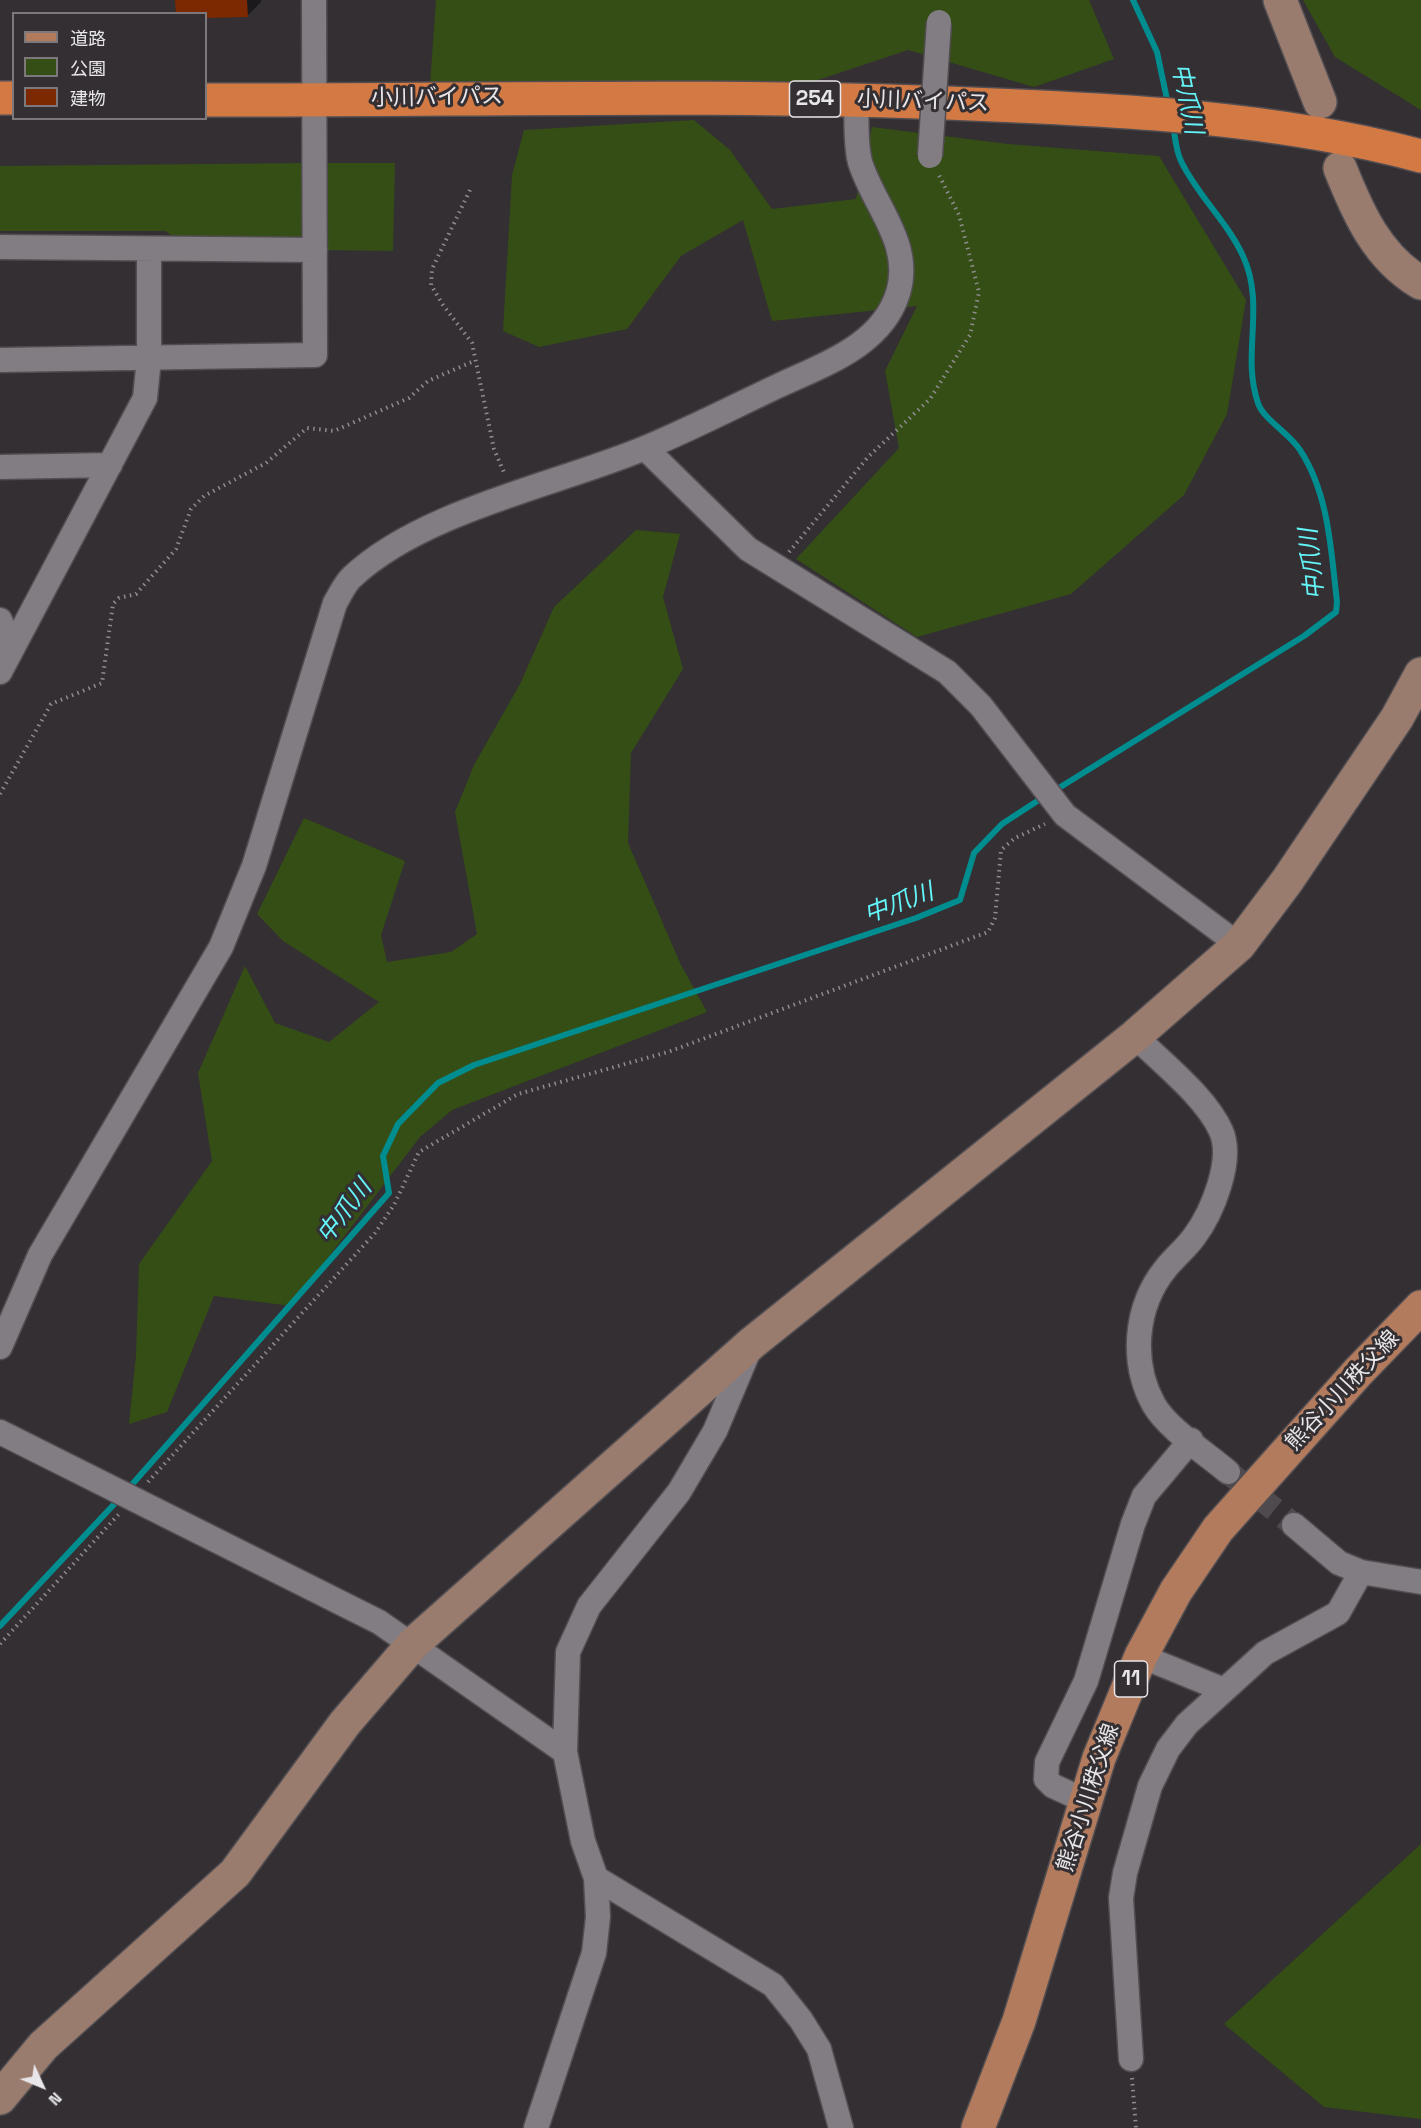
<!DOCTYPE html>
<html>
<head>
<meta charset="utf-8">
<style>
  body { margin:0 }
  #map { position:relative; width:1421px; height:2128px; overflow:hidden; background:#332f33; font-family:"Space Grotesk","Noto Sans JP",sans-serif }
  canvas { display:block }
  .legend { position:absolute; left:12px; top:12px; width:195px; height:108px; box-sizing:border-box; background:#332f33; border:2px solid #7c787c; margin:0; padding:8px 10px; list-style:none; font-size:18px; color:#e9e6e9 }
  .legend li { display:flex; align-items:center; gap:12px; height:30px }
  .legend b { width:30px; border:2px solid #7c787c }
  .north { position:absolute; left:12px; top:2056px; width:60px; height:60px; -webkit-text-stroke:4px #332f33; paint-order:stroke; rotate:134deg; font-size:16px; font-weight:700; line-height:24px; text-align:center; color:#e9e6e9 }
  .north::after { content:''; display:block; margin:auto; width:21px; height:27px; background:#e9e6e9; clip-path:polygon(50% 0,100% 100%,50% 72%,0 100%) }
</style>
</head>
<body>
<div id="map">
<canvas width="1421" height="2128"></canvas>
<ul class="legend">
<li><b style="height:8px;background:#b37b5d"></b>道路</li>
<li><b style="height:16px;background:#354e15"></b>公園</li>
<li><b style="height:16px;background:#7c2800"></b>建物</li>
</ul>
<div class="north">N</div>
</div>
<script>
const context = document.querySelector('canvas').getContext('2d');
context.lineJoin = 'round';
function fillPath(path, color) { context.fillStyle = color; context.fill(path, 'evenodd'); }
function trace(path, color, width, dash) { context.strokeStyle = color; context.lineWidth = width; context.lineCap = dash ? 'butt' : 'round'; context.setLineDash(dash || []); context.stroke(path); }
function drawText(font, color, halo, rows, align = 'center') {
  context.font = font + ' "Space Grotesk","Noto Sans JP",sans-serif'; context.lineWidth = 6; context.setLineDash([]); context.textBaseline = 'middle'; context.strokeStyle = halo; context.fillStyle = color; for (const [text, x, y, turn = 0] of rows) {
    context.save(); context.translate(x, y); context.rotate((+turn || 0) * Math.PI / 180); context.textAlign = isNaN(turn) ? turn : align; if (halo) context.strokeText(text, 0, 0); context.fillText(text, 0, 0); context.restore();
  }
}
fillPath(new Path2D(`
  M436 0H1089L1114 59 1034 87 908 50 806 84 430 85Z
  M1303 0H1421V110L1335 57Z
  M694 120 730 150 772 209 856 199 872 127 1008 144 1159 156 1246 300 1227 414 1184 495 1071 594 917 637 796 559 899 448 885 371 917 306 772 321 743 220 681 256 627 329 539 347 503 331 512 175 524 130Z
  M309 163V229L298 241 176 240 166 231H0V166Z
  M324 163H395L393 251 322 250Z
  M636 530 680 534 663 597 683 669 631 753 628 843 681 965 707 1012 452 1110 420 1137 291 1306 214 1296 167 1412 129 1424 136 1355 139 1264 212 1161 198 1073 245 966 275 1023 329 1042 379 1002 283 941 257 914 304 818 405 861 381 935 387 962 451 952 477 934 455 812 474 765 520 684 554 607Z
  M1421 1844V2119L1324 2107 1224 2024Z`), '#354e15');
fillPath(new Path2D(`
  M177 0H261V2L247 16 206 17V14Z`), '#0007');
trace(new Path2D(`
  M1133 0 1157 52 1168 104
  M1054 791 1304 636 1336 612 1337 602C1331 551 1329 494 1300 450 1290 434 1263 419 1258 403 1241 354 1266 306 1243 256 1227 221 1197 195 1181 161 1176 151 1175 137 1173 125
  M128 1489 389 1193 383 1156 398 1124 438 1083 474 1065 916 918 960 900 974 853 1002 824 1045 796
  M0 1626 119 1499`), '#008d90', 6);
fillPath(new Path2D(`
  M175 0H247L248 17 206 18V14H176Z`), '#7c2800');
trace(new Path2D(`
  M1228 1472 1294 1525`), '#4e4a4e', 24, [24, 12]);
const street = new Path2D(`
  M0 247 315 250
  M0 360 315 355 314 0
  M645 448 748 549 947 672 981 706 1065 815 1239 945
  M0 467 110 465
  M0 620 12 649
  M0 672 145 398 149 359V249
  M1135 1036C1162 1063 1206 1097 1221 1131 1234 1160 1212 1213 1194 1237 1186 1248 1175 1257 1166 1268 1135 1306 1130 1362 1154 1405 1168 1429 1207 1454 1228 1472
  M0 1347 40 1255 221 947 254 866 335 603C340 595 345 583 352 577 422 511 556 485 645 448 691 429 735 406 780 385 825 364 882 345 898 293 913 243 874 207 860 162 855 143 857 119 856 99
  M0 1432 379 1622 565 1752
  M1294 1525 1339 1563 1361 1572 1421 1582
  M1141 1656 1224 1690
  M1086 1801 1053 1786 1046 1779 1047 1762 1086 1681 1133 1524 1144 1496 1191 1440
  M596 1878 773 1985 801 2020 819 2049 841 2128
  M1131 2059 1121 1898 1125 1873 1150 1786 1168 1749 1187 1724 1265 1653 1338 1613 1361 1572
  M536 2128 594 1953 598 1917 596 1878 583 1841 565 1752 568 1652 589 1606 679 1492 715 1431 750 1348`);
const secondary = new Path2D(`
  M1280 0 1320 102
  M1340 168C1358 213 1377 257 1421 283
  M0 2098 43 2046 235 1873 345 1723 413 1644 752 1343 1135 1036 1239 945 1287 881 1397 718 1421 674`);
const primary = new Path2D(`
  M978 2128 1019 2021 1099 1758 1141 1656 1176 1591 1218 1529 1358 1372 1421 1307`);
const highway = new Path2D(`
  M0 98H14
  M206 100C461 101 716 93 971 104 1122 110 1275 117 1421 156`);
trace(street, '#514d51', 27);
trace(secondary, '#514d51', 36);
trace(primary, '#514d51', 36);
trace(highway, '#514d51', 36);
trace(new Path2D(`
  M470 190 432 269 431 285 443 305 472 343 494 449 505 475
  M789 552 868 457 930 399 970 335 979 292 959 215 939 175
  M0 794 51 704 102 683 113 604 119 598 136 594 176 549 191 509 204 496 266 463 307 428 334 431 409 398 428 381 474 361
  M148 1482 375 1233 394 1205 419 1152 518 1094 668 1052 988 932 995 918 1001 850 1015 838 1045 824
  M0 1644 119 1514
  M1132 2078 1136 2128`), '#8f8c8f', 4, [1.5, 4.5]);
trace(street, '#827d82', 24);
trace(secondary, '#9a7c6f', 33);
trace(primary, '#b37b5d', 33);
trace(highway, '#d37944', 33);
const streetBridge = new Path2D(`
  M930 156 939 22`);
trace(streetBridge, '#514d51', 27, []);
trace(streetBridge, '#827d82', 24);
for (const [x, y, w] of [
  [815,99,51],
  [1131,1679,33]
]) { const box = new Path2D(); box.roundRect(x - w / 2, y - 18, w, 36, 4.5); context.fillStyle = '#332f33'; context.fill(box); trace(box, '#e9e6e9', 1.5); }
drawText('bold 21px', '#e9e6e9', null, [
  ["254",815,99],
  ["11",1131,1679]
]);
drawText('22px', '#e9e6e9', '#332f33', [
  ["小川バイパス",437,98,-1],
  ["小川バイパス",923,102,2],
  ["熊谷小川秩父線",1343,1391,-47],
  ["熊谷小川秩父線",1089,1798,-72]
]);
drawText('italic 24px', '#64f6f9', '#332f33', [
  ["中爪川",1186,99,78],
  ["中爪川",1313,564,-96],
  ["中爪川",899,904,-20],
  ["中爪川",345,1212,-52]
]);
</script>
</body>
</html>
